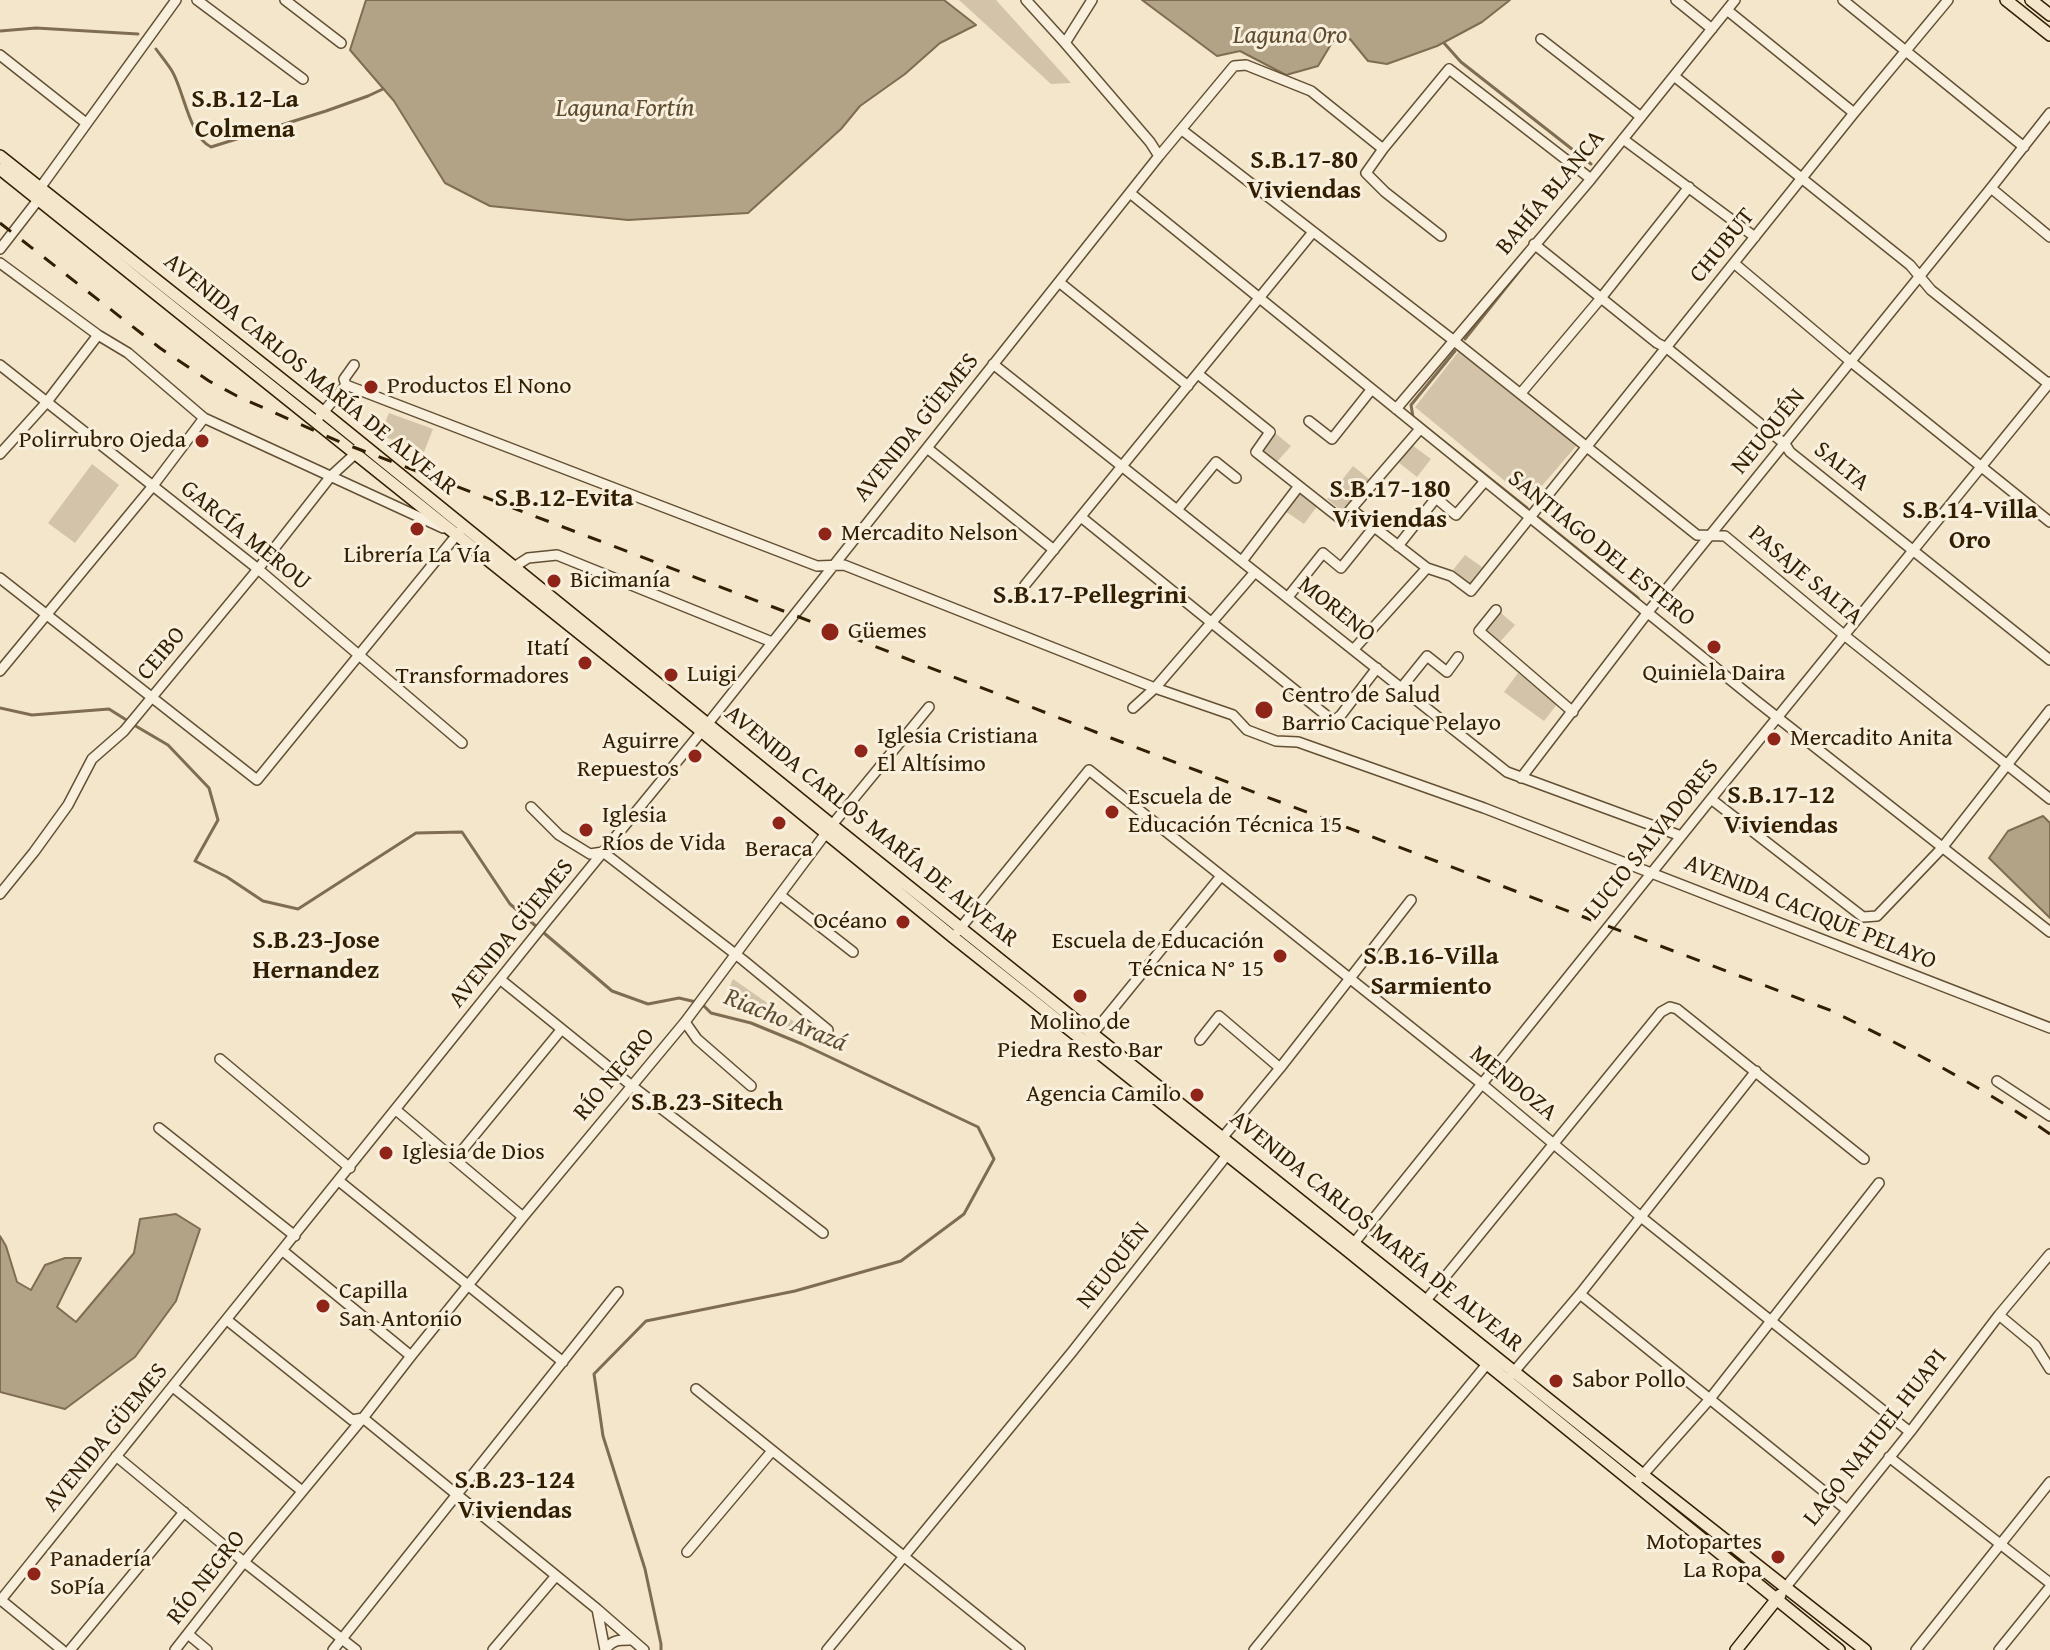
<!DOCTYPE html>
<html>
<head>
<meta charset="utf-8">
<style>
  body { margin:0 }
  canvas { display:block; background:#f4e6cb }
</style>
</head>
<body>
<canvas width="2050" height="1650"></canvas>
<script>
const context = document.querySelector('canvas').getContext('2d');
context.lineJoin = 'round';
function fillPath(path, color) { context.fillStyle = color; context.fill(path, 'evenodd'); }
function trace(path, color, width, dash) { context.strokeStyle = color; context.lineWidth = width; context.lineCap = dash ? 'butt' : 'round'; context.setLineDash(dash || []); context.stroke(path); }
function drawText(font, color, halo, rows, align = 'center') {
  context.font = font + ' "Gentium Book Plus",serif'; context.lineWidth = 6; context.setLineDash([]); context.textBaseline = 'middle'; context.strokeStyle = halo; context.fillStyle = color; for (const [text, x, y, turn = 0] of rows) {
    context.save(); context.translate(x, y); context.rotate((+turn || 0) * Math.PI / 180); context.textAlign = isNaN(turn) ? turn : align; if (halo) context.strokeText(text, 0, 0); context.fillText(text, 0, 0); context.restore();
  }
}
fillPath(new Path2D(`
  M959 0H996L1071 83 1051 84Z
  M1459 351 1577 445 1529 501 1415 407Z
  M389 413 433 429 424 452 380 435Z
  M1275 433 1291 446 1275 464 1260 451Z
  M1412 445 1431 459 1417 477 1398 462Z
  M92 464 119 485 75 543 48 523Z
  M1353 466 1369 479 1343 512 1327 499Z
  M1299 492 1318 505 1304 524 1285 511Z
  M1465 555 1482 567 1470 583 1453 570Z
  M1500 612 1515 625 1499 643 1484 630Z
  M1518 673 1558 703 1544 721 1504 692Z
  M733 979 826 1044 723 1002Z`), '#d3c4a9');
const water = new Path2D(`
  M366 0H944L976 25 940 43 905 74 860 106 841 129 748 213 628 220 490 206 445 183 394 101 350 50Z
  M1142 0H1510L1482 22 1437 46 1387 64 1368 61 1350 39 1333 41 1318 66 1286 75 1240 51 1217 56Z
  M2043 816 2050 823V918L1989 858 2008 831Z
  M176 1214 200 1229 176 1301 135 1357 65 1409 0 1392V1236L6 1246 17 1282 31 1290 45 1265 65 1258H81L57 1307 76 1322 134 1253 140 1219Z`);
fillPath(water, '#b2a286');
trace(water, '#7f6d51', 2);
trace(new Path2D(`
  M0 31 36 28 138 34
  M1444 43 1461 62 1591 164
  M156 49C161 56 167 63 172 71 184 91 189 136 211 147L326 111 368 96 383 89
  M1465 339 1532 255
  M1455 351 1411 405 1413 417 1527 508
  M1539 518 1638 598
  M0 708 32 715 109 709 128 721
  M134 725 168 745 209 788 218 820 195 861 227 877 263 901 298 909 416 833 462 832 510 904 612 991 648 1004 679 998 696 1002
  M661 1650V1644L645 1569 603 1436 594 1374 646 1321 795 1291 901 1261 964 1214 994 1159 978 1127 802 1044 751 1023 711 1013 702 1004`), '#7f6d51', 3);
const minor = new Path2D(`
  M197 0 303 79
  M285 0 341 43
  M1026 0 1065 43 1150 142 1159 156
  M1676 0 1712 29
  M1843 0 2024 147
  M1727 10 1854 113
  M1541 39 1641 117
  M1065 43 1092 0
  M0 55 86 123
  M1674 76 1910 265 1931 290 2050 385
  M1182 130 1453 340 1697 535 1725 536 1844 635 2050 799
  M1623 139 1755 237
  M1991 188 2050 237
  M1130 193 1759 703 2050 932
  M1441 236 1385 192 1366 173 1383 149 1449 69 1591 179
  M1534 244 1657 343 1667 348 1785 444 1790 452 2050 660
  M0 249 38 200 40 188 176 0
  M0 263 98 335 128 353 204 418 443 528
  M1735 264 1850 361 2050 522
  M1059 282 1188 386
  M993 364 1507 772 1681 836
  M0 365 258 569 462 743
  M1198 374 1270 432 1256 452 1342 520 1351 509 1427 568 1451 576 1471 591 1854 113 1948 0
  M346 385 817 566 844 565 1155 688 1233 715 1247 730 1276 741 1298 742 1484 808 2050 1028
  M346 385 344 379 354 365
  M1521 393 1601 298 1689 187
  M1396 409 1591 179 1735 0
  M320 416 346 385
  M1309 421 1332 439 1371 390
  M927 448 1054 550
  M0 454 46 403 98 335
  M1351 509 1420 429
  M1177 510 1216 462 1236 478
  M1081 517 1327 716 1335 720 1341 715 1377 668
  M1398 546 1436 498 1456 515 1485 481
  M1242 561 1299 486
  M514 567 528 558 557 555 772 642
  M0 578 257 780 460 531
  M1025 585 1313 232
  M1288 597 1323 553 1341 568 1374 527
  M1496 610 1479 631 1573 712
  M1354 649 1427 568
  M0 671 152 487 204 418
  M1402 687 1427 656 1447 672 1458 657
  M1133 708 1155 688 1255 572
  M1521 778 1648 612 1991 188 2050 113
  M1711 799 1863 917 1877 916 1942 848 2050 710
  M531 807 559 835 590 854 603 852 743 960 828 1030
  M0 894 34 852 68 805 92 759 124 731 258 569 331 476 355 454 356 449
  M780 895 853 952
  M958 931 1089 770 1482 1084 1641 1217 1910 1432
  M501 980 632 1086 823 1233
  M685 1022 697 1039 751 1086
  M1090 1037 1221 876
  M1200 1040 1219 1016 1280 1068
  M220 1059 350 1168
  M1997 1081 2050 1116
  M396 1110 523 1217
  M159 1128 295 1236
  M455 1159 561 1030
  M339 1181 563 1362
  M1350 1248 1711 799 2050 382
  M283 1251 411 1356
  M1580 1294 1847 1510
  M1423 1304 1661 1012 1670 1007 1677 1009 1864 1159
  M1999 1315 2035 1345 2050 1369
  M227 1320 352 1420 363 1418 597 1609 644 1650
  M1512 1374 1580 1294 1756 1071
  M173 1387 302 1491
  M696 1389 1020 1650
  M116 1456 244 1562 356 1650
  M1889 1457 2050 1583
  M1640 1478 1709 1400 1879 1183
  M687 1552 772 1451
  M1785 1588 1910 1432 1999 1315 2050 1254
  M1 1600 62 1650
  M0 1601 545 923 702 731 1159 156 1234 66 1246 65 1311 91 1383 149
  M597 1609 605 1650
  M188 1634 207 1650
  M70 1650 184 1512
  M175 1650 244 1562 363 1418 411 1356 523 1217 685 1022 832 825 929 707
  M333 1650 618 1292
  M493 1650 555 1577
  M605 1650C612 1640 618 1640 630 1640
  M827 1650 1072 1352 1227 1155 1223 1137 1280 1068 1411 900
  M1254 1650 1487 1364
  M1916 1650 2050 1482
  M1999 1650 2050 1587`);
const major = new Path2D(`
  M2006 0 2050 35
  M2031 0 2050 15
  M0 156 323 412 832 825 1643 1475 1865 1650
  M0 169 684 717 953 937 1348 1251 1839 1650
  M1736 1650 1780 1595`);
trace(minor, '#625034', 12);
trace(major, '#321e01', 14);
trace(minor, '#f8efdd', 9);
trace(major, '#f4e6cb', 11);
trace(new Path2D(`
  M0 223 160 348 209 381 237 396 340 442 794 615 1111 738 1832 1011C1907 1048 1981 1086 2050 1134`), '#321e01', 3, [14, 14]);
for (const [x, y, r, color] of [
  [371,387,8,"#8f2418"],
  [202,441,8,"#8f2418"],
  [417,529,8,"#8f2418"],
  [825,534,8,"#8f2418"],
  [554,581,8,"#8f2418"],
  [830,632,10,"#8f2418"],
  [1714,647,8,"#8f2418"],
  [585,663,8,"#8f2418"],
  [671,675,8,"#8f2418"],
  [1264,710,10,"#8f2418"],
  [1774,739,8,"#8f2418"],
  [861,751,8,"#8f2418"],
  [695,756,8,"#8f2418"],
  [1112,812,8,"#8f2418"],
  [779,823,8,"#8f2418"],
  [586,830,8,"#8f2418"],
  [903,922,8,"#8f2418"],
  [1280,956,8,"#8f2418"],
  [1080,996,8,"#8f2418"],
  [1197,1095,8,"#8f2418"],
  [386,1153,8,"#8f2418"],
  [323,1306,8,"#8f2418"],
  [1556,1381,8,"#8f2418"],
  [1778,1557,8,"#8f2418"],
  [34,1574,8,"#8f2418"]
]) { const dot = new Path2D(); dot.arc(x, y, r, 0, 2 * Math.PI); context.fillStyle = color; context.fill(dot); trace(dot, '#f8efdd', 3); }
drawText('24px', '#321e01', '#f8efdd', [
  ["BAHÍA BLANCA",1551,193,-50],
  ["CHUBUT",1723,246,-51],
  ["AVENIDA CARLOS MARÍA DE ALVEAR",310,375,39],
  ["AVENIDA GÜEMES",917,428,-51],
  ["NEUQUÉN",1769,432,-51],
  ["SALTA",1841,467,39],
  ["GARCÍA MEROU",245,536,39],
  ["SANTIAGO DEL ESTERO",1601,549,39],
  ["PASAJE SALTA",1805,576,40],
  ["MORENO",1336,610,38],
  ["CEIBO",162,654,-50],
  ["AVENIDA CARLOS MARÍA DE ALVEAR",871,827,39],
  ["LUCIO SALVADORES",1652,840,-51],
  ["AVENIDA CACIQUE PELAYO",1810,913,22],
  ["AVENIDA GÜEMES",512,934,-51],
  ["RÍO NEGRO",615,1075,-50],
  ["MENDOZA",1513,1084,39],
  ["AVENIDA CARLOS MARÍA DE ALVEAR",1376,1232,39],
  ["NEUQUÉN",1114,1266,-52],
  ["AVENIDA GÜEMES",106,1438,-51],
  ["LAGO NAHUEL HUAPI",1876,1438,-52],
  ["RÍO NEGRO",207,1578,-52]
]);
drawText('24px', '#321e01', '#f8efdd', [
  ["Productos El Nono",387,387],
  ["Polirrubro Ojeda",186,441,"right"],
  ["Mercadito Nelson",841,534],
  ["Librería La Vía",417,556,"center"],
  ["Bicimanía",570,581],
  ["Güemes",848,632],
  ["Itatí",569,649,"right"],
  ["Transformadores",569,677,"right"],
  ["Quiniela Daira",1714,674,"center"],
  ["Luigi",687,675],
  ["Centro de Salud",1282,696],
  ["Barrio Cacique Pelayo",1282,724],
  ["Iglesia Cristiana",877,737],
  ["El Altísimo",877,765],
  ["Mercadito Anita",1790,739],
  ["Aguirre",679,742,"right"],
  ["Repuestos",679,770,"right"],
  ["Escuela de",1128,798],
  ["Educación Técnica 15",1128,826],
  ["Iglesia",602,816],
  ["Ríos de Vida",602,844],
  ["Beraca",779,850,"center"],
  ["Océano",887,922,"right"],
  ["Escuela de Educación",1264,942,"right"],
  ["Técnica N° 15",1264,970,"right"],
  ["Molino de",1080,1023,"center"],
  ["Piedra Resto Bar",1080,1051,"center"],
  ["Agencia Camilo",1181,1095,"right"],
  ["Iglesia de Dios",402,1153],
  ["Capilla",339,1292],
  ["San Antonio",339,1320],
  ["Sabor Pollo",1572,1381],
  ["Motopartes",1762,1543,"right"],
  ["La Ropa",1762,1571,"right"],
  ["Panadería",50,1560],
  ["SoPía",50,1588]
], 'left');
drawText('italic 26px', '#5f4c30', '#f8efdd', [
  ["Laguna Oro",1290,36],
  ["Laguna Fortín",625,109],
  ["Riacho Arazá",785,1021,22]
]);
drawText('bold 26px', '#321e01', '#f8efdd', [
  ["S.B.12-La",245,100],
  ["Colmena",245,130],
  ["S.B.17-80",1304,161],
  ["Viviendas",1304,191],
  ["S.B.17-180",1390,490],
  ["Viviendas",1390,520],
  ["S.B.12-Evita",564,499],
  ["S.B.14-Villa",1970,511],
  ["Oro",1970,541],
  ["S.B.17-Pellegrini",1090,596],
  ["S.B.17-12",1781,796],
  ["Viviendas",1781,826],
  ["S.B.23-Jose",316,941],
  ["Hernandez",316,971],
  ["S.B.16-Villa",1431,957],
  ["Sarmiento",1431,987],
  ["S.B.23-Sitech",707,1103],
  ["S.B.23-124",515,1481],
  ["Viviendas",515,1511]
]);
</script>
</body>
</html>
